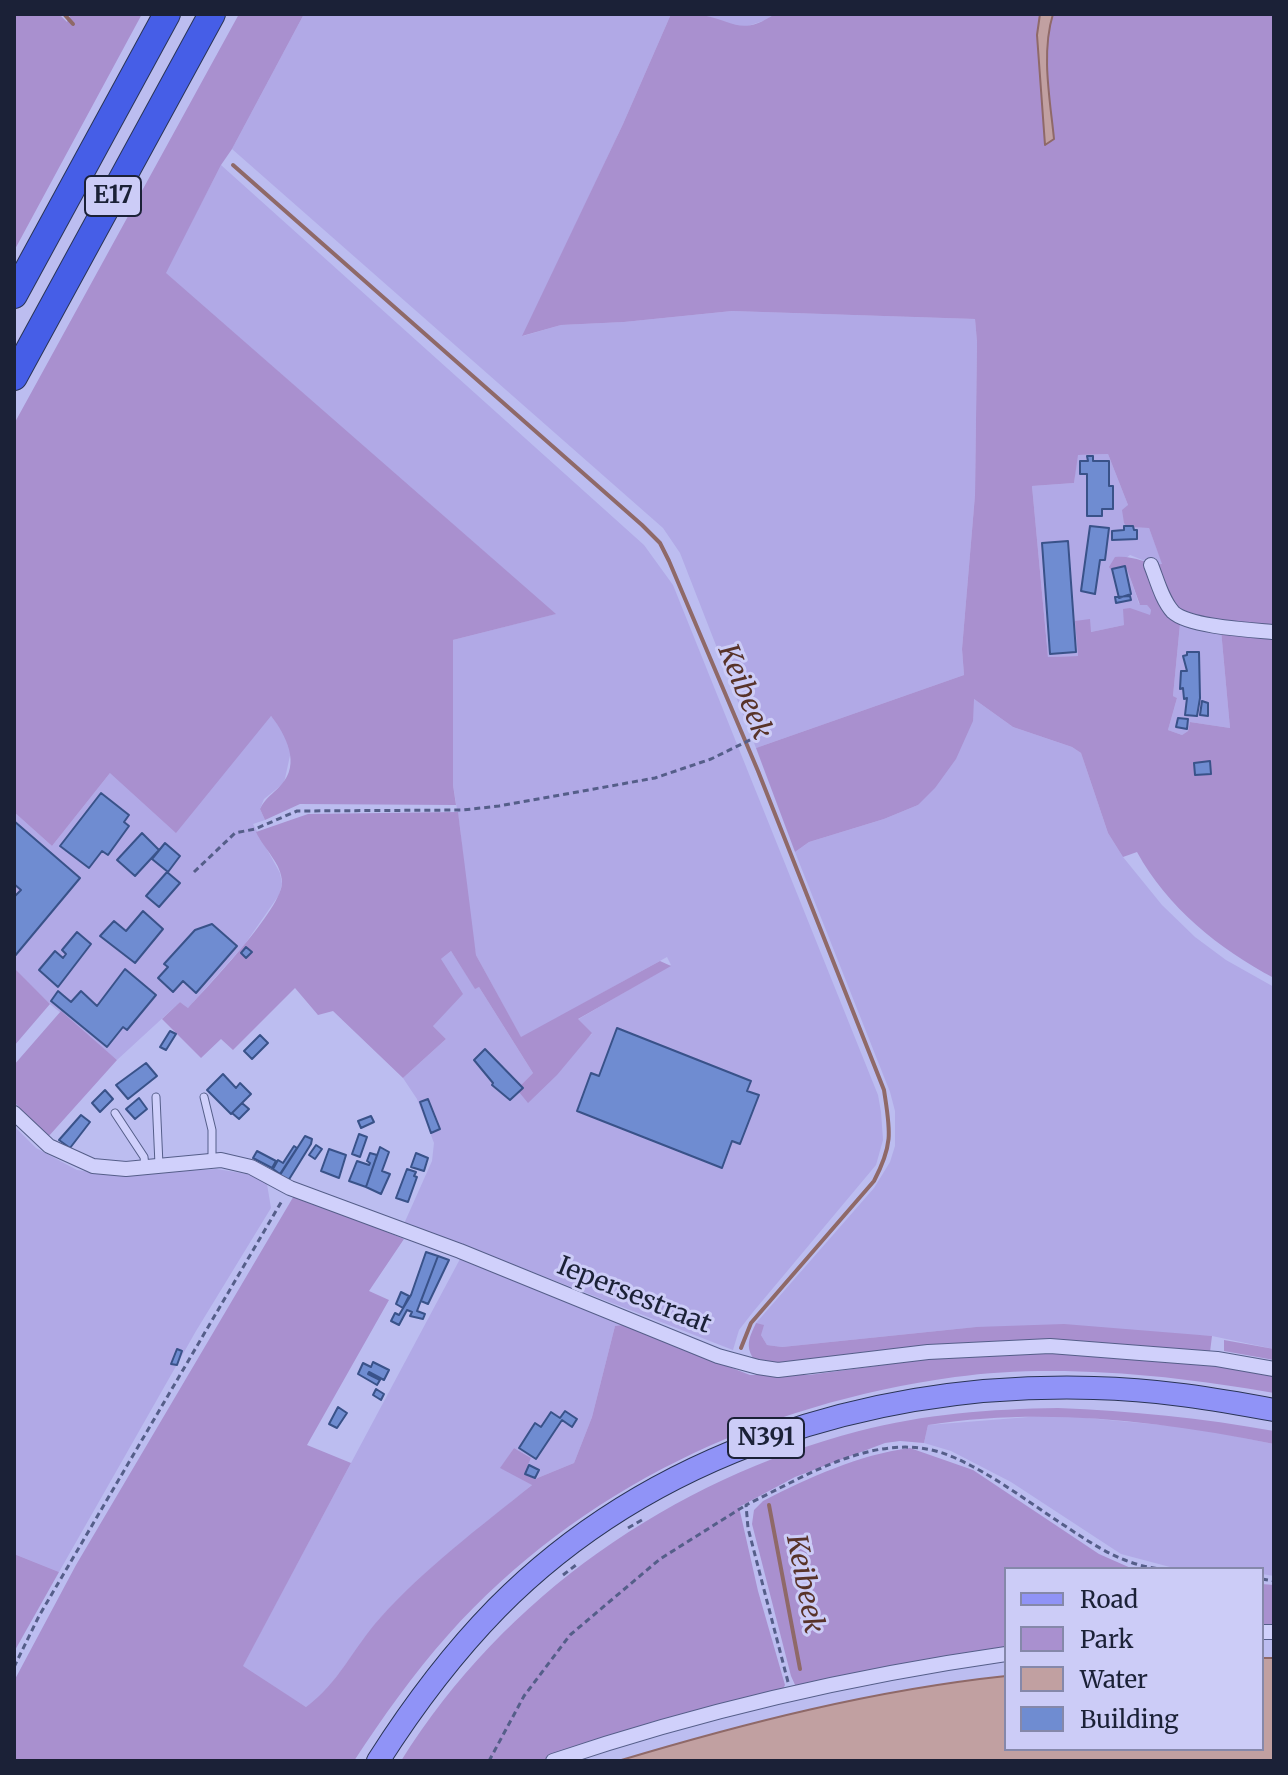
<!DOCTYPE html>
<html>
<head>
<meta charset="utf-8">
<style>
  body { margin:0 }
  #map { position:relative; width:1288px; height:1775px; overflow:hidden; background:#bcbdf0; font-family:Merriweather,serif }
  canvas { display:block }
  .frame { position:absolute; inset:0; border:16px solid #1b2137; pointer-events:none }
  .legend { position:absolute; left:1004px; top:1567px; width:260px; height:184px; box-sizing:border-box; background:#ccccf7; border:2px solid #8588aa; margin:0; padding:10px 14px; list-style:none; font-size:24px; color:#1b2137 }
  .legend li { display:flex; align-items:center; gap:16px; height:40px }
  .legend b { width:40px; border:2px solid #8588aa }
</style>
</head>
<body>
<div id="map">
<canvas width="1288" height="1775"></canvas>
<div class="frame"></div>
<ul class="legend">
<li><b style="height:10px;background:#9093f7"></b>Road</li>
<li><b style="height:22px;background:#a990cf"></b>Park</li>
<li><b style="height:22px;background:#c1a0a1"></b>Water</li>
<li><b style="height:22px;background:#6f8cd1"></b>Building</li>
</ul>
</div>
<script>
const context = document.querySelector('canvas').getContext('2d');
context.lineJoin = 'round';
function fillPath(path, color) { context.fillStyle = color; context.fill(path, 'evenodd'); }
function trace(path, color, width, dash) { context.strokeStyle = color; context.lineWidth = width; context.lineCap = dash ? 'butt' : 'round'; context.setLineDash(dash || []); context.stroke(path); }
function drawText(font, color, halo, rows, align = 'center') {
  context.font = font + ' Merriweather,serif'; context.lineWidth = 6; context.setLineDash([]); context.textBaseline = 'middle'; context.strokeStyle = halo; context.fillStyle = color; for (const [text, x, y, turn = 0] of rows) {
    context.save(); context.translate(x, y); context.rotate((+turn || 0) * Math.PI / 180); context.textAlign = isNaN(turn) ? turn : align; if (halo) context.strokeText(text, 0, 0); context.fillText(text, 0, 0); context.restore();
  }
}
fillPath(new Path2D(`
  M304 14H671L623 124 523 336 561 325 624 322 732 311 975 319 977 342 975 495 962 649 964 675 756 748 680 553 663 528 232 149Z
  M701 14H775L766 20 742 28Z
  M221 165 644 545 673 585 878 1095 881 1112 883 1140 876 1165 753 1312 739 1330 733 1350 427 1231 403 1226 432 1161 434 1143 417 1099 403 1078 446 1039 433 1026 441 959 451 951 475 988 479 987 533 1073 522 1084 524 1088 592 1034 577 1020 671 965 667 957 521 1038 476 955 469 915 460 828 453 785V640L555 614 165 273Z
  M1108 454 1128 505 1127 527 1149 528 1163 565H1155L1130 555 1111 570 1127 568 1139 604 1147 605 1151 610 1150 616 1142 614 1124 625 1091 632 1076 621 1078 656 1048 657 1032 486 1074 483 1077 455Z
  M1180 624 1221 630 1230 728 1190 722 1188 731 1182 735 1168 730 1177 698 1173 696Z
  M974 699 1013 727 1072 747 1081 753 1108 833 1123 857 1162 905 1195 937 1226 960 1274 987V1349L1212 1336 976 1327 782 1347 767 1345 761 1335 756 1323 874 1188 890 1162 895 1146V1111L890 1092 795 852 809 842 884 819 918 805Z
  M271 716 287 737 291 751 284 783 264 799 260 809 265 820 253 824 280 873 282 884 279 895 245 944 188 1008 180 1002 117 1060 50 1004 16 971 14 972V812L52 846 110 773Z
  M14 1126 36 1148 77 1170 115 1175 217 1169 253 1175 267 1184 271 1208 196 1331 59 1572 14 1554Z
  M460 1259 622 1325 615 1326 592 1417 574 1463 535 1479 523 1474 531 1458 514 1448 501 1468 533 1484 433 1566 380 1618 323 1695 306 1707 242 1667Z
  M1054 1415 1195 1428 1274 1444V1576L1262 1574V1569L1170 1567 1121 1554 1011 1482 951 1451 924 1443 928 1425Z`), '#b1a9e6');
fillPath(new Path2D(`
  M14 14H59L67 22 71 14H142L14 251Z
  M239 14H304L232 149 221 165 166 273 556 614 453 640V785L456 805 300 804 265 820 260 809C265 798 273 794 281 785 301 764 286 735 271 716L176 833 110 773 52 846 14 812V424Z
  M671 14C681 14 693 12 703 15 736 22 741 36 775 14H1040L1037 35 1046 144 1054 138C1050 98 1041 53 1053 14H1274V628L1172 616 1180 624 1173 696 1177 698 1168 730 1182 735 1188 731 1190 722 1230 728 1221 630 1274 636V978C1219 949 1167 907 1137 852L1123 857 1108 833 1081 753 1072 747 1013 727 974 699 973 721 956 759 935 788 918 805 884 819 809 842 795 852 756 748 964 675 962 649 975 495 977 342 975 319 732 311 624 322 561 325 522 336 623 124ZM1108 454 1128 505 1122 510 1124 523 1127 527 1149 528 1162 564C1149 566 1136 555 1115 557L1109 567 1111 570 1127 569 1140 605H1147L1151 610 1150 615 1130 608 1123 609 1124 625 1091 632 1090 619 1075 621 1078 656 1048 657 1032 486 1074 483 1078 455Z
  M458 812 476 955 521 1037 660 961 671 966 578 1019 592 1033 557 1075 528 1103 519 1092 524 1088 521 1085 533 1073 479 987 475 989 451 951 441 959 463 994 433 1026 446 1039 403 1078 333 1011 318 1015 295 988 233 1050 221 1039 201 1058 162 1019 180 1002 188 1008C208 986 283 908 282 882 282 864 264 849 256 832L308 814Z
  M16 970 50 1004 14 1046V972Z
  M61 1011 117 1060 48 1137 14 1102V1065Z
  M295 1194 404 1239 369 1291 389 1300 307 1445 351 1463 243 1666 306 1707C338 1684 354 1647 380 1618 425 1568 480 1527 532 1485L500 1468 514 1448 531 1458 524 1474 535 1479 574 1463 592 1417 615 1326 622 1325 750 1375H809L949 1356 1070 1352 1206 1364 1274 1375V1393C1175 1375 1054 1363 955 1377 760 1404 581 1487 448 1635 413 1674 383 1717 354 1761H14V1681L76 1565Z
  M756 1323 764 1325 761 1335 767 1345 782 1347 976 1327 1064 1324 1212 1336 1210 1352 1041 1340 914 1348 811 1362H766L753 1358C745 1345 750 1336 756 1323Z
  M1224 1340 1274 1349V1360L1224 1351Z
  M1058 1408C1131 1411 1202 1418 1274 1431V1444C1159 1421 1045 1407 928 1425L924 1443 900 1441 885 1443 795 1477 739 1507 758 1591 785 1685 782 1691 627 1734 544 1761H401C504 1596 672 1480 859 1431 924 1414 991 1409 1058 1408Z
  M910 1448 973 1470 1099 1554 1133 1569H1006V1650L796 1687 791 1676 752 1524 754 1510 763 1501C810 1477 858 1455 910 1448Z
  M14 1554 59 1572 14 1652Z
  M1262 1584 1274 1585V1628H1262Z`), '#a990cf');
const water = new Path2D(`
  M1040 14H1053C1041 53 1050 99 1054 139L1045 145 1037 35Z
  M1262 1658H1274V1761H618C745 1723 874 1690 1006 1676V1749H1262Z`);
fillPath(water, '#c1a0a1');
trace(water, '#8f6968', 2);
trace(new Path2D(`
  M64 14 73 24
  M233 165 642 525 660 543 669 561 758 771 884 1090C890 1130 894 1143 874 1181L751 1323 741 1348
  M769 1505 800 1669`), '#8f6968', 4);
const building = new Path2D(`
  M1087 456H1093V461H1109V486H1113V509H1102V516H1087V474H1080V461H1088Z
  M1090 526 1109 528 1105 560H1100L1095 594 1081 591Z
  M1124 526H1133L1134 530H1137V539L1112 540V531L1124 530Z
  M1068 541 1076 652 1050 654 1042 543Z
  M1125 566 1131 594 1119 598 1112 569Z
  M1130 596 1131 600 1116 603 1115 597Z
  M1187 652H1199L1200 698 1197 716 1185 715 1187 698 1184 699 1183 688 1180 689 1181 671H1187L1183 656 1187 655Z
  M1202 701 1208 703V716L1200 715Z
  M1178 718 1188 719 1187 729 1176 727Z
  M1210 761 1211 774 1195 775 1194 763Z
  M101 793 129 815 124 822 129 826 108 855 102 851 89 868 60 846Z
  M14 821 80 878 14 957V897L21 890 14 884Z
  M142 833 159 850 135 876 117 860Z
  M165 843 180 856 168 872 152 859Z
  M167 872 180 883 159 907 146 896Z
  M143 911 163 929 135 963 100 936 114 921 126 931Z
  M212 924 237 946 196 993 183 981 173 992 158 978 168 967 164 964 195 930Z
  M77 932 91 944 58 987 39 970 55 951 63 958 66 954 62 950Z
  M246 947 252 952 246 958 241 953Z
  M125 969 156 995 127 1030 123 1027 107 1047 51 1001 58 991 71 1002 81 991 97 1006Z
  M617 1028 751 1081 747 1091 759 1095 740 1144 732 1141 722 1168 577 1111 591 1073 599 1076Z
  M170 1031 176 1034 166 1050 160 1047Z
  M260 1035 268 1043 252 1059 244 1051Z
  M485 1049 523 1088 510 1100 492 1085 493 1083 474 1060Z
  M146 1063 157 1076 128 1099 116 1085Z
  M223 1074 236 1088 240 1083 251 1094 231 1114 207 1090Z
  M105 1090 113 1099 100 1112 92 1103Z
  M139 1098 147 1109 135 1119 126 1109Z
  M428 1099 440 1129 431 1133 420 1102Z
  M242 1103 249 1109 239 1119 232 1113Z
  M81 1115 90 1122 70 1148 59 1140Z
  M371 1116 374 1122 361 1128 358 1121Z
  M359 1134 367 1137 360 1157 352 1154Z
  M305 1136 312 1139 311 1144 288 1181 280 1175Z
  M316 1145 322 1149 315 1159 309 1155Z
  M294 1146 297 1148 280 1174 273 1169 278 1160 283 1163Z
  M380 1147 389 1152 382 1171 390 1174 381 1194 366 1187Z
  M329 1149 346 1155 339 1178 321 1171Z
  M257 1151 276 1161 272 1168 253 1158Z
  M370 1153 377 1155 366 1187 349 1181 357 1161 369 1165 370 1163 367 1161Z
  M416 1153 428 1158 424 1171 411 1167Z
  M407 1169 416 1172 414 1176 417 1177 408 1202 396 1198Z
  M426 1252 438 1256 417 1311 425 1314 423 1319 410 1316 412 1312 407 1310 399 1325 391 1321 395 1313 399 1315 411 1295Z
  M438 1256 449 1260 428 1304 421 1301Z
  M401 1292 409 1296 403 1308 396 1304Z
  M177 1349 182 1351 177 1365 171 1364Z
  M373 1362 389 1370 384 1380 369 1372 368 1374 380 1380 377 1385 358 1374 363 1363 371 1367Z
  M376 1389 384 1394 381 1400 373 1395Z
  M338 1407 347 1413 337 1428 329 1424Z
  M565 1411 577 1419 572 1427 562 1420 536 1459 519 1448 535 1423 541 1427 551 1412 560 1418Z
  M529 1465 539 1470 535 1478 525 1474Z`);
fillPath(building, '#6f8cd1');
trace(building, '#395289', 2);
const lane = new Path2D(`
  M156 1097 159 1165
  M204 1097 212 1130V1160
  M115 1113 144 1157 145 1166`);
const street = new Path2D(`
  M1151 565C1157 580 1162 600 1173 612 1189 627 1252 630 1274 632
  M14 1113 49 1146 93 1166 126 1169 221 1160 251 1167 290 1188 460 1251 718 1356 758 1367 778 1370 928 1352 1050 1346 1217 1359 1274 1369
  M1262 1632H1274
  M553 1761C701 1711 852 1676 1006 1654`);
const primary = new Path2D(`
  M378 1761C413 1706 451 1655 497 1608 652 1451 876 1382 1094 1388 1154 1389 1215 1399 1274 1410`);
const highway = new Path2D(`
  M14 295 167 14
  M14 377 212 14`);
trace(lane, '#555e89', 9);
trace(street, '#555e89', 16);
trace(primary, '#2a3456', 24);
trace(highway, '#2a3456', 28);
trace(new Path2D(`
  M194 872 235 833 255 829 297 811 463 810 499 806 655 778 711 759 752 739
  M628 1528 642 1520
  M563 1575 576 1565
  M1262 1579 1274 1581
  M14 1667 39 1616 283 1199
  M788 1682 748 1528 746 1505C808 1475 883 1426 953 1457 992 1474 1027 1501 1062 1524 1094 1545 1122 1565 1161 1569
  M489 1761 524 1696 570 1635 660 1559 746 1505`), '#555e89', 3, [6, 4]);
trace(lane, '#d0d0fb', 7);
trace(street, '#d0d0fb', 14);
trace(primary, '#9093f7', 22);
trace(highway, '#465ee7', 26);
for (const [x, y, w] of [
  [113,196,56],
  [766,1438,76]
]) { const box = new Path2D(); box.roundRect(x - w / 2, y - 20, w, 40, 6); context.fillStyle = '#ccccf7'; context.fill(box); trace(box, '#1b2137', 2); }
drawText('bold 24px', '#1b2137', null, [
  ["E17",113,196],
  ["N391",766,1438]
]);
drawText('26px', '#1b2137', '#ccccf7', [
  ["Iepersestraat",634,1296,22]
]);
drawText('italic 28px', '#583329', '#ccccf7', [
  ["Keibeek",744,692,68],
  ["Keibeek",804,1584,79]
]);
</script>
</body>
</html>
